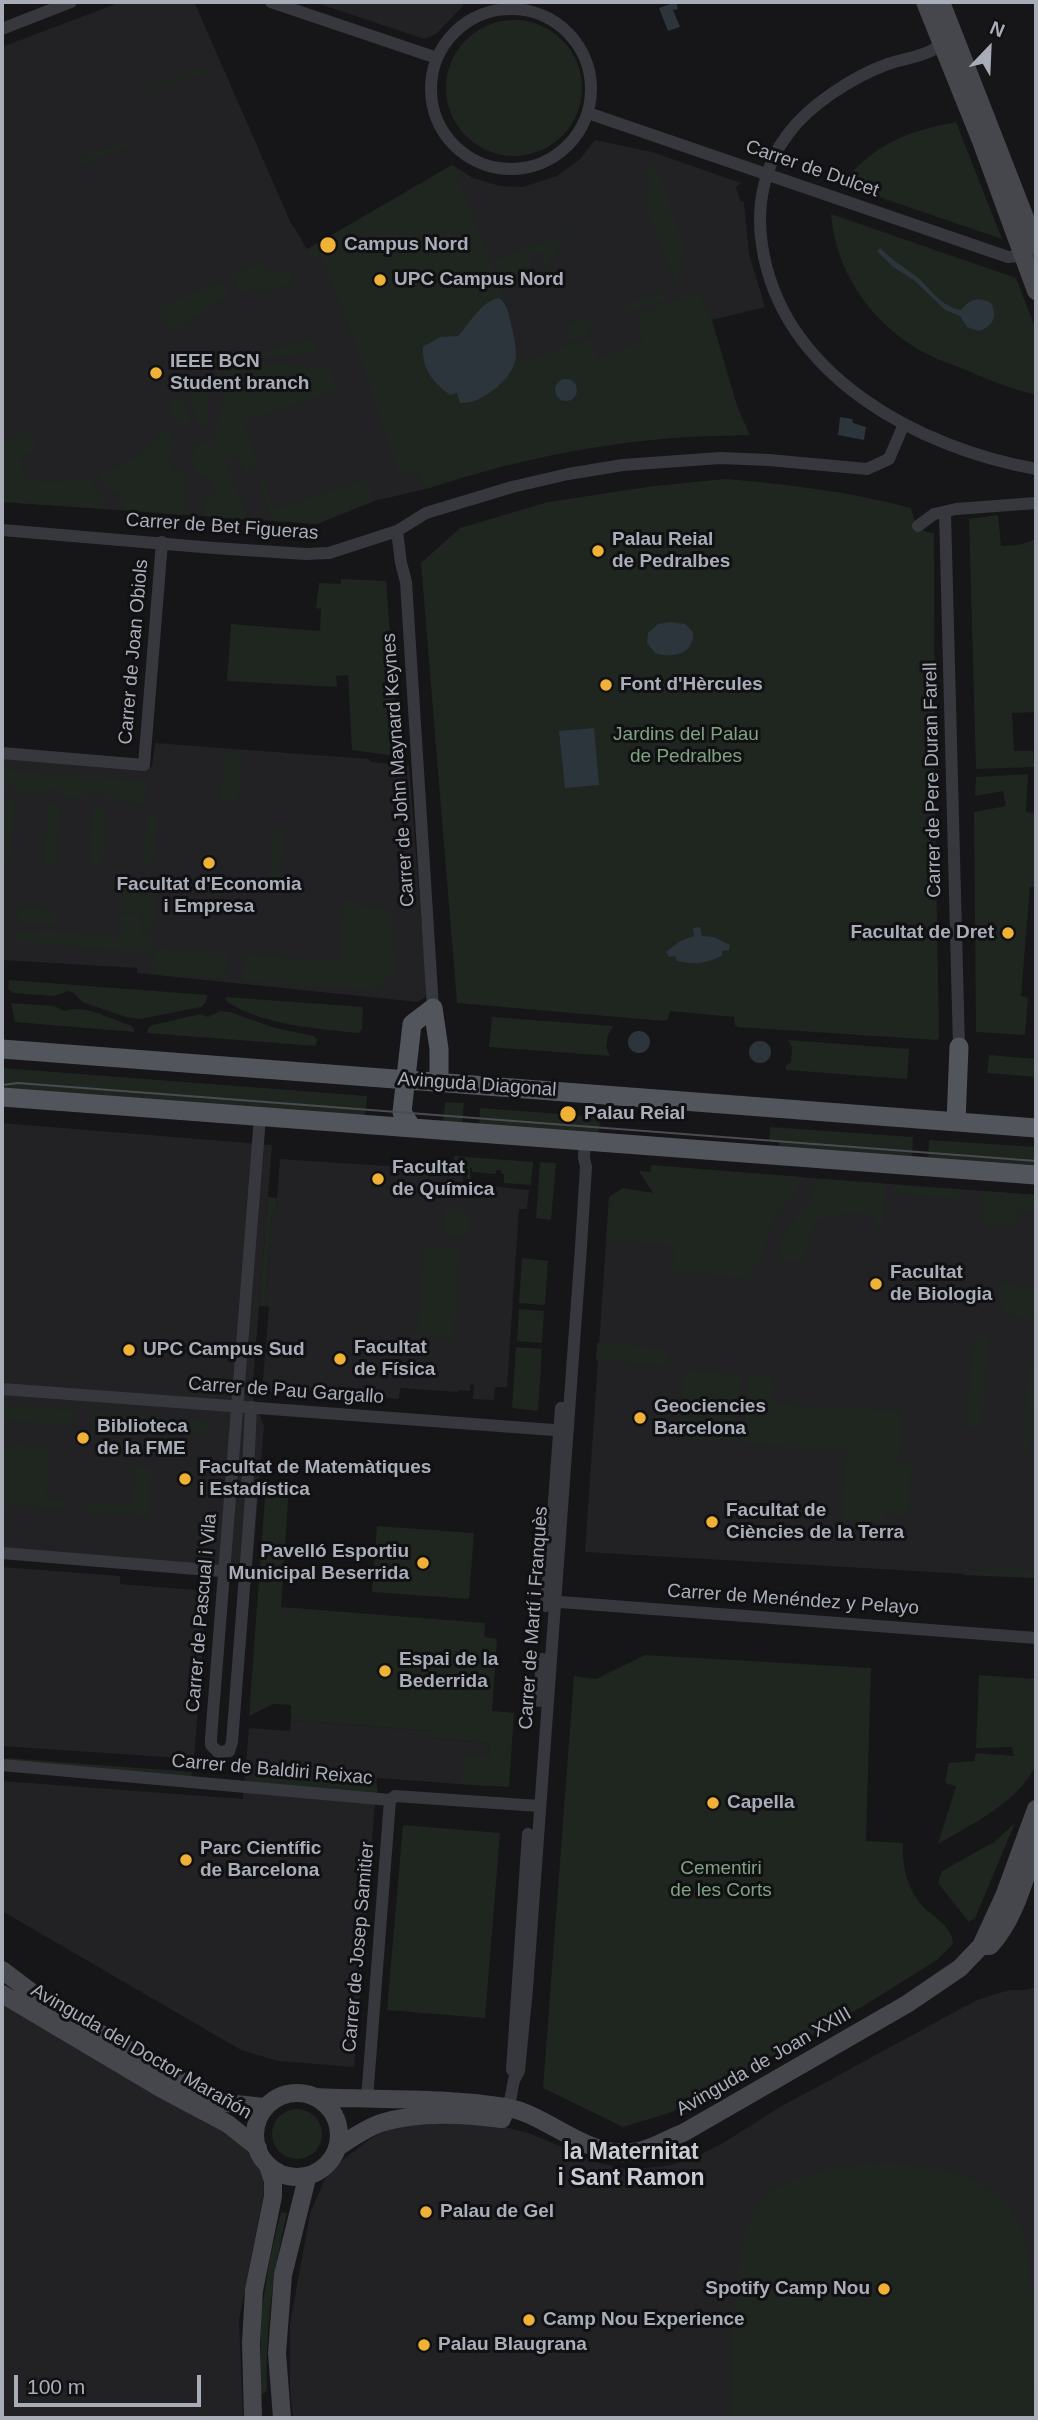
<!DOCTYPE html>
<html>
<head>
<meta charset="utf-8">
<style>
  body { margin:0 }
  #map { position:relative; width:1038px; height:2420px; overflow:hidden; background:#161618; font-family:Arial,sans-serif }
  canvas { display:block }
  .frame { position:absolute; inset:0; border:4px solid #a8adb8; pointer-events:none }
  .north { position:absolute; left:954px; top:14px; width:70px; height:70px; -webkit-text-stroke:5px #111113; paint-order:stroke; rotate:23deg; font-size:19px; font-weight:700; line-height:28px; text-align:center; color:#a8adb8 }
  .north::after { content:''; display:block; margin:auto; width:24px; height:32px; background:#a8adb8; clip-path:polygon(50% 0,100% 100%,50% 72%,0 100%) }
  .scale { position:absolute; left:14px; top:2375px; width:187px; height:32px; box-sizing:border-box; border:4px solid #a8adb8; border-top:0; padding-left:9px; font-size:21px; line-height:24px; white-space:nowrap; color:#a8adb8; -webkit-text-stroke:5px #111113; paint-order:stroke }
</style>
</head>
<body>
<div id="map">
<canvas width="1038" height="2420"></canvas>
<div class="frame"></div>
<div class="north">N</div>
<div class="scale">100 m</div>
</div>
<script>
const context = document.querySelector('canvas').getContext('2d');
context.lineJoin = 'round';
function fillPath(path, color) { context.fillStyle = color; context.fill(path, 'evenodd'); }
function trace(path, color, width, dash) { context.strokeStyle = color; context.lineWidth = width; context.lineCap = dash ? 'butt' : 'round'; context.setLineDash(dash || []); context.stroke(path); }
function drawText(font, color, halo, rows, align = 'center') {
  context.font = font + ' Arial,sans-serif'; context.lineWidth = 6; context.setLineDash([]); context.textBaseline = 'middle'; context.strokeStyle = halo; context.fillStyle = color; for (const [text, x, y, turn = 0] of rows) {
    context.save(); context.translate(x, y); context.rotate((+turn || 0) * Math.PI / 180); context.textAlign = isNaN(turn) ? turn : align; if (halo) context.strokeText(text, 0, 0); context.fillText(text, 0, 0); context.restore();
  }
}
fillPath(new Path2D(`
  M121 2H193L196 6 290 221 307 249 452 165 473 178 500 186 523 187 557 176 580 159 595 140 652 152 741 183 736 187 741 202H744L749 254 765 307 712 320 738 409 750 435 653 438 545 455 476 473 426 489 374 501 317 524 2 502V47Z
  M314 2H463V6L436 34 424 39Z
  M155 743 368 759 372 762 409 766 427 991 425 997 418 1002 137 973V968L2 960V757L152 767Z
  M2 1123 272 1145 252 1395 264 1426 252 1569 2 1548Z
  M280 1159 463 1171V1183L529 1190 527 1209H519L507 1387H495L494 1400 473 1399 474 1385 470 1384V1391L459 1390 458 1392 400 1388 399 1399 280 1388 279 1393 262 1391 269 1307 265 1306 272 1212H276Z
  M773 1175 1036 1195V1578L585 1552 609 1197 623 1188 653 1193Z
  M2 1567 120 1576V1584L207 1591 194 1759 2 1746Z
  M291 1720 431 1731 432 1738 490 1743 487 1786 377 1778 354 2067 278 2061 241 2050 2 1911V1781L243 1799 249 1728 290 1731Z
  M1036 1987V2418H293L290 2388V2324L310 2213 325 2179 339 2163 370 2139 390 2129 418 2123 481 2121 529 2133 599 2163 620 2168H648L671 2165 696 2157 723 2143 780 2107 977 2000 1009 1990H1026Z
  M2 2000 229 2133 242 2145 259 2168 263 2179 264 2192 239 2320 243 2418H2Z`), '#222225');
fillPath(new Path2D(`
  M446 88a68 68 0 1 1 136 0a68 68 0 1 1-136 0Z
  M205 67 207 72 142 96 141 92Z
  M956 122 1002 239 841 184C877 143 904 132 956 122Z
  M129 139 131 146 79 166 77 160Z
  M452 165 496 273 508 313 516 360H526L589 338 597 358 644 341 635 316 698 290 705 313 709 312 711 319 738 409 750 435C638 435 533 454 426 489L418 471 399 476 357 349 322 258 311 260 307 250Z
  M650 166 658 170 684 245 677 285 648 214 647 194Z
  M831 214 1016 278 1036 330V395C1011 389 989 380 966 370 951 364 935 359 921 351 871 322 836 273 831 214Z
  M571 232 543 268 542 252 532 253 530 265 506 278 499 275 494 260Z
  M263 262 269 273 276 270 278 272 289 267 295 282 260 293 255 286 243 294 228 274Z
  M222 282 230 294 171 333 155 308Z
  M662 291 665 300 627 312 624 305Z
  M588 317 593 329 589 330 590 334 570 341 564 326Z
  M314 339 318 353 263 358 208 395 207 427 200 428 191 403 190 390 262 352Z
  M276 363 331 370 337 390 244 421 258 464 251 467 246 473 240 457 226 463 249 520 207 516 202 502 217 493 205 475H197L191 457 197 449 195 445 213 441 226 392 268 364Z
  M179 392 192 419 189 420 190 423 177 425 168 412 175 395Z
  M30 426 36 449 23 457C10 492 72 482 90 477L109 509 2 502V445Z
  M165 428C179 444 178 443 168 461L173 471 187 473 183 515 125 510 120 503V491L108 492 97 476C130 463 142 455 165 428Z
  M262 476 274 510 367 479 374 501 317 524 273 521 258 481Z
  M725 479C789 484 850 492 911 508 914 522 919 532 934 533L935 805 939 1038 937 1040 738 1027 735 1025 734 1017 670 1011 668 1019 664 1021 457 1003 421 563 460 528 548 502 654 486Z
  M998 515 1001 546 1019 545 1036 539V712L1012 713 1014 751H1033L1034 767 976 769 969 519Z
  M341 579 386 581 396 711 393 726 395 756 352 750 348 675 336 676 337 687 227 681 231 624 320 631 321 609 316 608 319 583 341 584Z
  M224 751 243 753 238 803 220 801Z
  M2 770 147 781 145 804 105 801V794L90 793 89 799 60 797V790L44 789V795L15 793 16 787 2 786Z
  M1028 774 1026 812 1036 813V887H1030L1021 996 1028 998 1025 1035 976 1032 974 812 1006 806 1003 791 975 796 976 777Z
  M3 800 15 801 11 861 2 860Z
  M48 803 61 804 56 864H43Z
  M93 806 107 807 102 868 89 867Z
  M147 814 158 815 154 867 142 866Z
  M273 829H285L281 881 269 880Z
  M122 884 157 887 154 931 143 930 144 914 120 912Z
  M343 900 357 901V906L391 909 396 972 378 991 242 981 244 954 339 961Z
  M18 907 57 910 56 925 17 923Z
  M120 913 142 916 141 934 153 936V953L16 942 17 931 43 933V930L118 936Z
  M154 948 228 953 226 979 152 974Z
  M9 980 208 995 205 1003 201 1007 140 1019 126 1017 82 1002 74 993 68 991 54 996 13 993 8 989Z
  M226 997 363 1007 362 1029 359 1033C318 1029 262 1025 227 1002Z
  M11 1003 54 1006 65 1011C84 1003 113 1020 132 1026L135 1032 15 1022Z
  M220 1011 230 1012 275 1028 314 1036 317 1040 316 1046 147 1033 149 1027 153 1025 200 1014 208 1017Z
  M492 1017 613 1026 608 1035 606 1047 610 1056 489 1047Z
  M788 1040 909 1049 907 1079 786 1070V1066L791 1062 792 1047Z
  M989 1055 1036 1059V1077L987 1073Z
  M2 1068 367 1096 365 1116 2 1089Z
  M445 1102 464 1103 462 1124 443 1123Z
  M480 1108 600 1117 599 1134 479 1125Z
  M770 1127 913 1137 912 1159 779 1148V1142L769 1141Z
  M929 1140 1036 1147V1168L928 1160Z
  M454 1156 533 1162 531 1185 504 1183V1174H502L501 1170H496V1174L472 1172V1168H470L471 1180 467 1179 468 1168 454 1167Z
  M540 1162 556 1163 551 1220 536 1218Z
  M651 1165 802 1177C795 1200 785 1203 773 1220 766 1233 765 1246 764 1260H760L759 1266 749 1271 754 1279 672 1272 675 1246 606 1240 609 1197 623 1188 653 1193 639 1171 650 1172Z
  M817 1179 886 1184 883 1226 875 1225V1215C853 1213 830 1210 812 1225L814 1229 807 1242 804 1261H779L780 1243 784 1233 810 1201Z
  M894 1185 962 1190V1199L894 1194Z
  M984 1191 1036 1195V1205H1034V1212L1019 1211 1018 1226 982 1223Z
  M268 1197 277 1198 276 1212H272L265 1306H259Z
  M444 1208 471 1210 469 1236 443 1235Z
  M424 1246 460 1249 454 1338 417 1335Z
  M522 1258 548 1261 545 1305 519 1303Z
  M998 1283 1036 1287V1319C1010 1317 996 1314 998 1283Z
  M519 1309 544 1311 542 1343 517 1341Z
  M975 1336H989L981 1428 965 1427Z
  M597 1343 667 1349 666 1366 596 1360Z
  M516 1347 542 1349 538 1411 512 1408Z
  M1030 1361H1036V1393L1030 1451 1021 1450Z
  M683 1370 742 1375 739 1402 728 1404 727 1409 738 1408 735 1442 678 1438Z
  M749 1375 774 1377 772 1404 903 1411 900 1457H890V1460L912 1462 908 1516 885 1514 884 1523 841 1520 846 1451 741 1443 746 1407 757 1405 758 1400 746 1401Z
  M2 1405 75 1411 74 1426 2 1420Z
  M93 1412 208 1421 207 1436 92 1427Z
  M11 1444 49 1447 46 1500 69 1501V1509L2 1505V1451H10Z
  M135 1466 152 1468 149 1516 86 1511 87 1503 132 1506Z
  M266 1484 289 1486 281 1607 485 1623 484 1637 497 1639 492 1711 514 1713 509 1787 461 1784 463 1755 489 1757 490 1743 431 1738V1731L291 1720V1705L273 1704 249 1716Z
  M377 1526 474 1533 469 1599 372 1592Z
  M1002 1569 1036 1570V1578L961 1575 973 1571Z
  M645 1655 871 1668 866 1841 903 1843C902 1863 906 1885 919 1902 930 1916 953 1925 953 1944L937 1960 865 2005 672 2112 623 2127 543 2088 574 1676 596 1679Z
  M979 1675 1036 1679V1763C1024 1799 969 1826 938 1844L956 1786 945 1783 949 1763 974 1761 976 1753 1014 1756 1012 1747 976 1748Z
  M6 1758 192 1772 191 1779 4 1766Z
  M251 1775 377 1786 378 1795 249 1783Z
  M1015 1823 975 1918 969 1922 938 1883 942 1871 994 1842Z
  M403 1825 500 1833 485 2018 387 2010Z
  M272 2134a25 25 0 1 1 50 0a25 25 0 1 1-50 0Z
  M865 2163C916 2161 992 2170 1018 2221 1028 2242 1029 2267 1032 2290 1036 2332 1036 2375 1032 2418H733C729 2374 731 2234 760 2202 786 2175 830 2168 865 2163Z
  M281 2212 287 2213C273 2275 265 2327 267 2391L261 2395V2314L270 2258Z`), '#1e261f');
fillPath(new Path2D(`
  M676 2 678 9 673 10 680 27 668 31 659 8Z
  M880 248C891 259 903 267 916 276 930 288 941 307 961 310 970 299 978 296 991 303 998 317 993 326 979 331L967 327 960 316 945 310 915 281 893 267 877 251Z
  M498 298 502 300 507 308C510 320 519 351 515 362 510 381 480 405 460 403L457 393 450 395C433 382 422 370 423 347L440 337 458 336C469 324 480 303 498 298Z
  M555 390a11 11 0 1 1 22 0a11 11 0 1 1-22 0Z
  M840 417 852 419 853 423 866 427 864 440 838 435Z
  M671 622 685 624 693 632C695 654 672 659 655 653L647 643 648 633 658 624Z
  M594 728 599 785 565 788 559 731Z
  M700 927 702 936 714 937 730 945 729 950 722 951V956C702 964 698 965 677 961L675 956 669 957 666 952 680 941 694 936 693 928Z
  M628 1042a11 11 0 1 1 22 0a11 11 0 1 1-22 0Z
  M749 1052a11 11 0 1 1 22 0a11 11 0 1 1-22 0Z`), '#2c353b');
trace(new Path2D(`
  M271 2 437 58
  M431 89a80 80 0 1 1 160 0a80 80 0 1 1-160 0Z
  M2 29 71 2
  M945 40C930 57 908 57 888 64 854 76 809 105 788 134 764 165 756 206 762 245 781 375 918 448 1036 469
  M588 113 1008 257 1036 255
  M945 513 959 1047
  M918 526 934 514 956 509 1036 503
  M2 530 214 548 306 554 329 553 397 531 426 513 512 487 568 474 623 465 720 458 769 460 867 469 889 459 904 424
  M397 531 401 563 406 582 433 1008
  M2 753 144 765 162 542
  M2 1389 567 1431
  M251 1407 247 1492 251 1498 232 1742 229 1751 218 1752 211 1745V1738C227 1531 243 1324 260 1117
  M2 1553 245 1573
  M547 1601 1036 1638
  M546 1606 561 1408
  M539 1701 542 1659
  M2 1765 390 1800 395 1796 539 1806
  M512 2070 528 1834
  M367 2099 390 1800
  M507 2116 514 2080 519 2071 527 1989 581 1247 586 1167 584 1158 585 1140`), '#37383d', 12);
trace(new Path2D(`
  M925 2 981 141 1036 291
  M941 2 1036 246
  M981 1946H990C1015 1919 1024 1880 1036 1846
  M2 1970 35 1995 207 2096 226 2103 264 2107
  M2 1994 162 2089 228 2124 258 2148
  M255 2135a42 42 0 1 1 84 0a42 42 0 1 1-84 0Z
  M314 2097C378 2100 443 2097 505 2107 551 2115 588 2162 639 2151 654 2148 669 2138 683 2133L907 2004 960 1968 981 1946 1004 1896 1036 1809
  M338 2147C352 2138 366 2128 381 2123 418 2111 465 2114 502 2119
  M253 2418 251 2343 254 2290 273 2196V2181L268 2166
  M282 2418 277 2353 283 2275 307 2178`), '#45474d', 18);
trace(new Path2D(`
  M2 1049 1036 1128
  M2 1097 1036 1175
  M956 1122 959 1047
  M412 1128 402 1112 412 1024 433 1008 439 1049V1082`), '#53555c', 19);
trace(new Path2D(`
  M2 1085 18 1083 1036 1161`), '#4a4c52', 2);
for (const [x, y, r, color] of [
  [328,245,9,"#efb237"],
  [380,280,7,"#efb237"],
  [156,373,7,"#efb237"],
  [598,551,7,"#efb237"],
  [606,685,7,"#efb237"],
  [209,863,7,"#efb237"],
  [1008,933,7,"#efb237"],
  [568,1114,9,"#efb237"],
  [378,1179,7,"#efb237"],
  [876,1284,7,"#efb237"],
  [129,1350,7,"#efb237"],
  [340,1359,7,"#efb237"],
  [640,1418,7,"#efb237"],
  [83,1438,7,"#efb237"],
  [185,1479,7,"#efb237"],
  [712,1522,7,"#efb237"],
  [423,1563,7,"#efb237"],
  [385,1671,7,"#efb237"],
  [713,1803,7,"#efb237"],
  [186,1860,7,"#efb237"],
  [426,2212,7,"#efb237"],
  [884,2289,7,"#efb237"],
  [529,2320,7,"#efb237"],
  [424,2345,7,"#efb237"]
]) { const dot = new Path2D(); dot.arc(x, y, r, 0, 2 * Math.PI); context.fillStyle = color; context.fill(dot); trace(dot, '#111113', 2.5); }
drawText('19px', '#a8adb8', '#111113', [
  ["Carrer de Dulcet",812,169,19],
  ["Carrer de Bet Figueras",222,527,4],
  ["Carrer de Joan Obiols",134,652,-85],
  ["Carrer de John Maynard Keynes",399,770,-94],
  ["Carrer de Pere Duran Farell",933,780,-91],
  ["Avinguda Diagonal",477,1085,4],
  ["Carrer de Pau Gargallo",286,1391,4],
  ["Carrer de Menéndez y Pelayo",793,1600,4],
  ["Carrer de Pascual i Vila",202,1613,-85],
  ["Carrer de Martí i Franquès",534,1618,-86],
  ["Carrer de Baldiri Reixac",272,1770,5],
  ["Carrer de Josep Samitier",359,1947,-85],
  ["Avinguda del Doctor Marañón",141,2052,30],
  ["Avinguda de Joan XXIII",764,2062,-30]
]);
drawText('bold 19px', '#a8adb8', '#111113', [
  ["Campus Nord",344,245],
  ["UPC Campus Nord",394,280],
  ["IEEE BCN",170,362],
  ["Student branch",170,384],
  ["Palau Reial",612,540],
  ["de Pedralbes",612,562],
  ["Font d'Hèrcules",620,685],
  ["Facultat d'Economia",209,885,"center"],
  ["i Empresa",209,907,"center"],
  ["Facultat de Dret",994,933,"right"],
  ["Palau Reial",584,1114],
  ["Facultat",392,1168],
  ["de Química",392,1190],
  ["Facultat",890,1273],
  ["de Biologia",890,1295],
  ["Facultat",354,1348],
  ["de Física",354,1370],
  ["UPC Campus Sud",143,1350],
  ["Geociencies",654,1407],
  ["Barcelona",654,1429],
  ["Biblioteca",97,1427],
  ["de la FME",97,1449],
  ["Facultat de Matemàtiques",199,1468],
  ["i Estadística",199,1490],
  ["Facultat de",726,1511],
  ["Ciències de la Terra",726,1533],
  ["Pavelló Esportiu",409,1552,"right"],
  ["Municipal Beserrida",409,1574,"right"],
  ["Espai de la",399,1660],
  ["Bederrida",399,1682],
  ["Capella",727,1803],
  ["Parc Científic",200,1849],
  ["de Barcelona",200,1871],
  ["Palau de Gel",440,2212],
  ["Spotify Camp Nou",870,2289,"right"],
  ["Camp Nou Experience",543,2320],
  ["Palau Blaugrana",438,2345]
], 'left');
drawText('19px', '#7fa282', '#111113', [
  ["Jardins del Palau",686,735],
  ["de Pedralbes",686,757],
  ["Cementiri",721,1869],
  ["de les Corts",721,1891]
]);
drawText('bold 23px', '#c9ccd4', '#111113', [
  ["la Maternitat",631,2153],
  ["i Sant Ramon",631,2179]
]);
</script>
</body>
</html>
